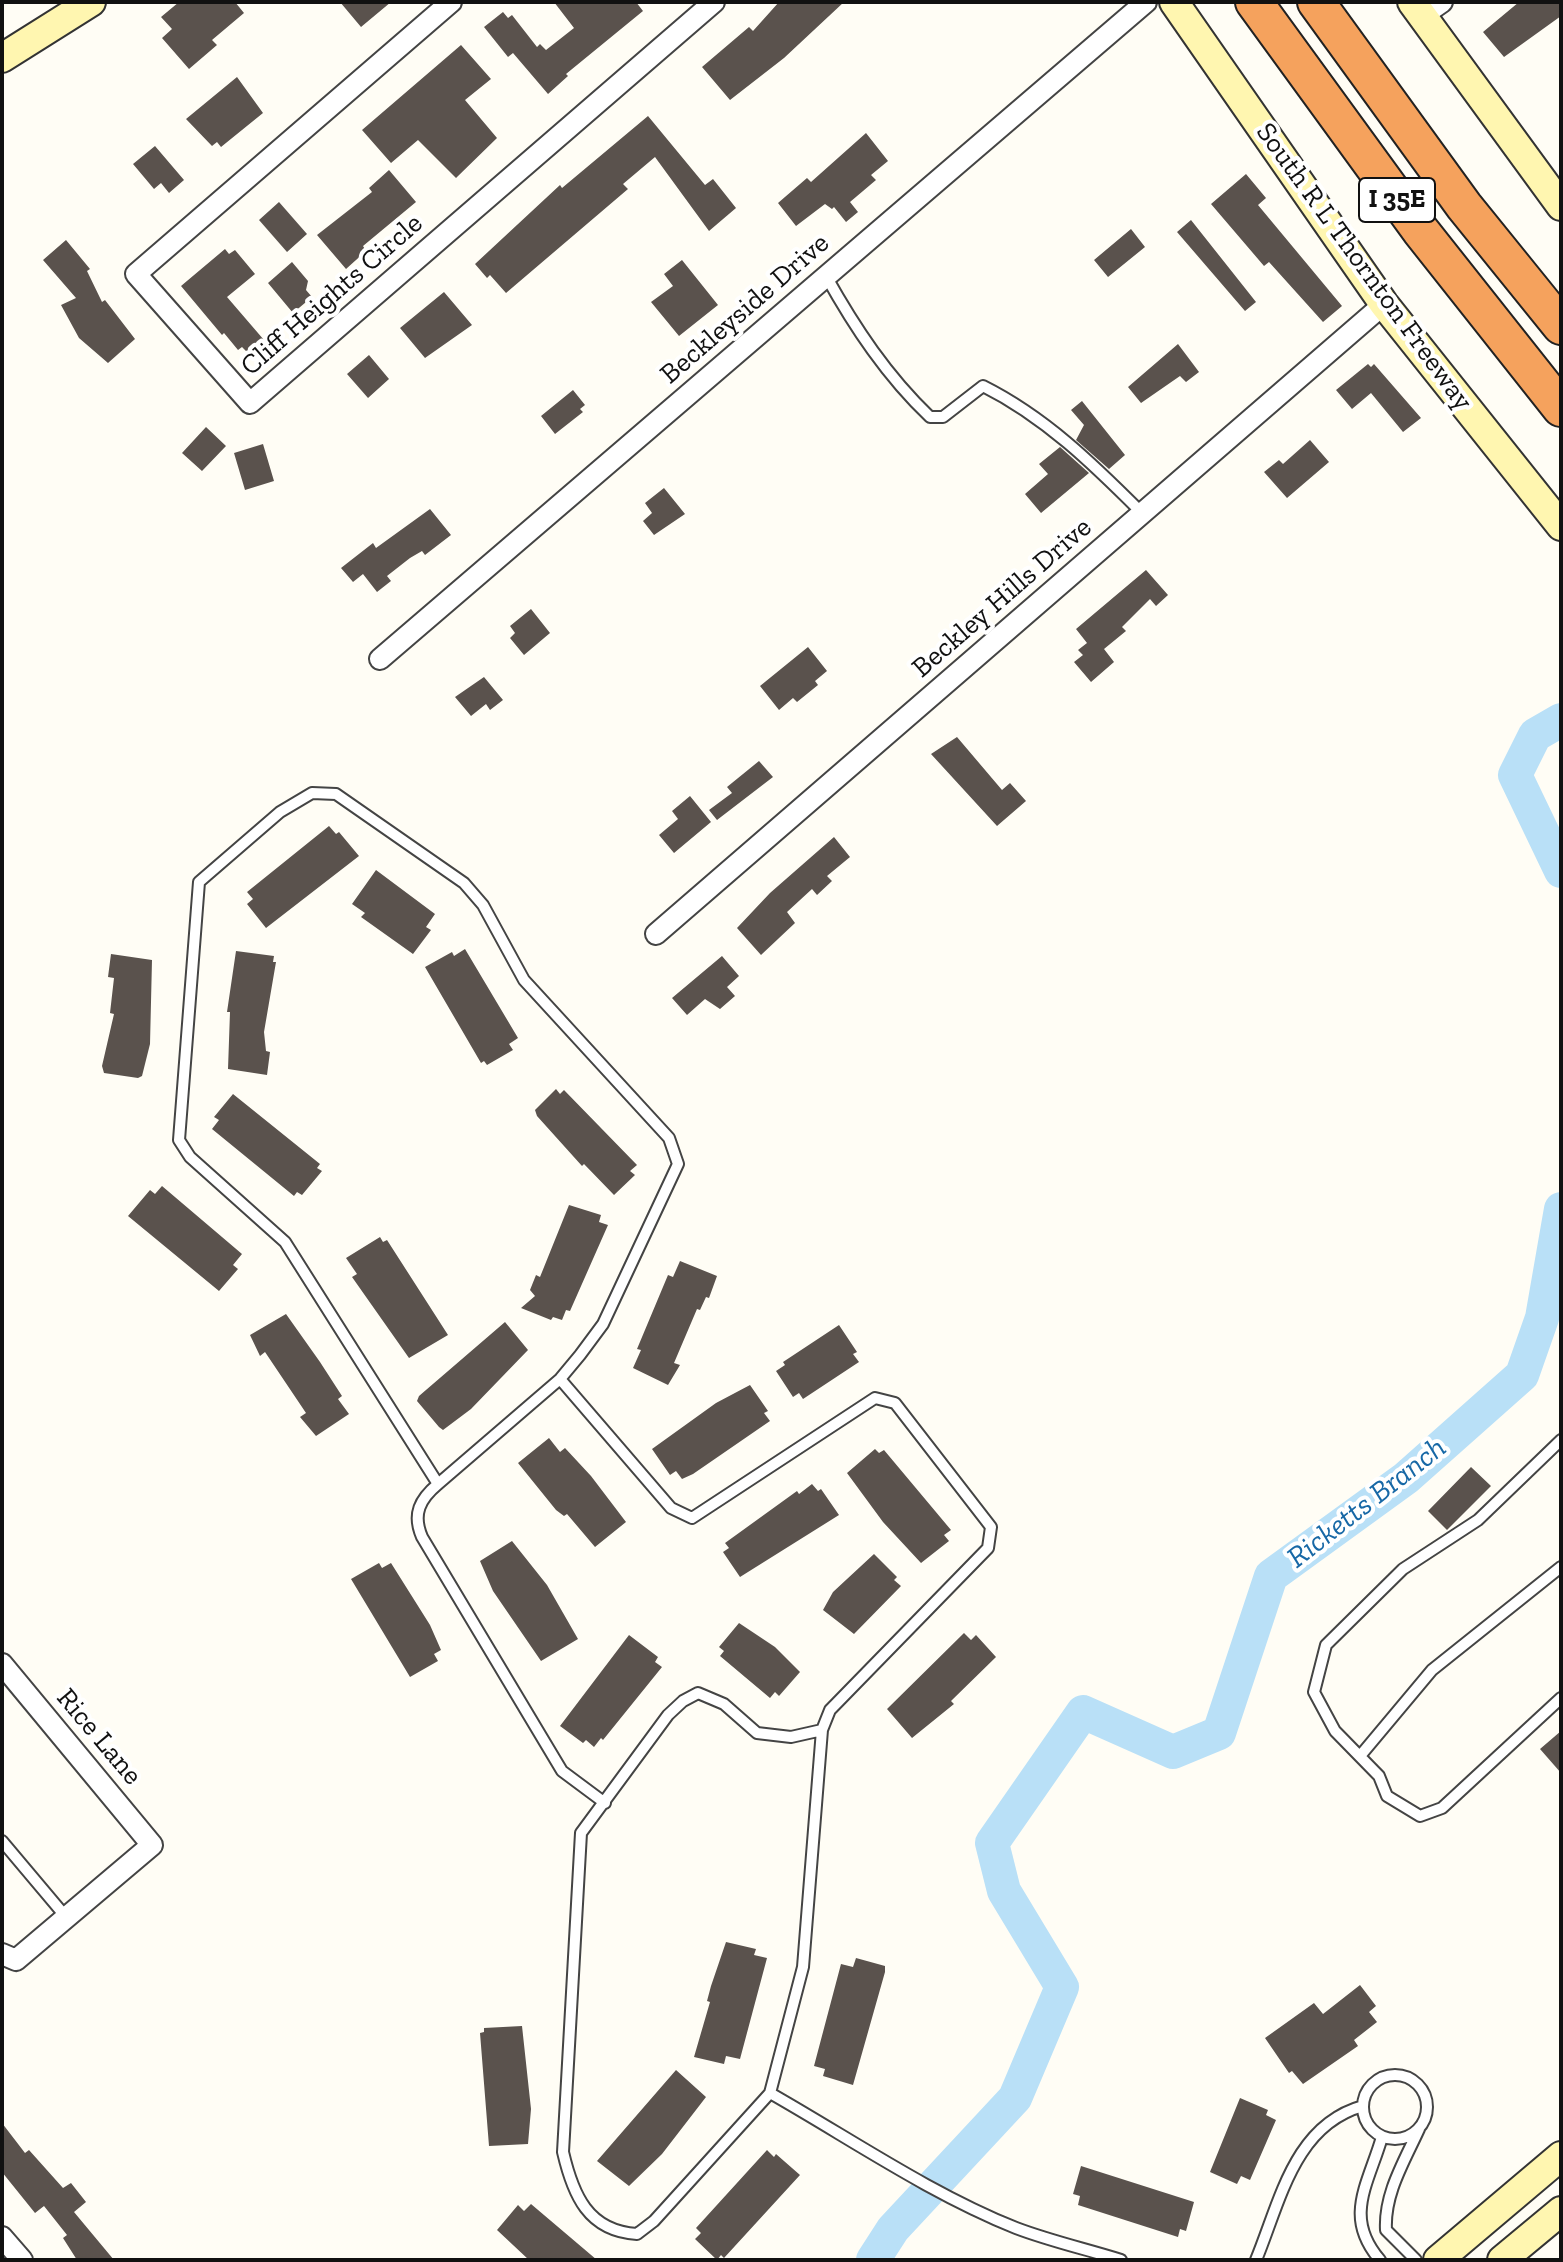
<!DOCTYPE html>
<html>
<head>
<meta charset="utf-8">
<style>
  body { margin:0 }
  #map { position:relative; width:1563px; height:2262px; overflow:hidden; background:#fffdf5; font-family:"Zilla Slab",serif }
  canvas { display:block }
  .frame { position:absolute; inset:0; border:4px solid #111; pointer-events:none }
</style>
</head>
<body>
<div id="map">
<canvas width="1563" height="2262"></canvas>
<div class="frame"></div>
</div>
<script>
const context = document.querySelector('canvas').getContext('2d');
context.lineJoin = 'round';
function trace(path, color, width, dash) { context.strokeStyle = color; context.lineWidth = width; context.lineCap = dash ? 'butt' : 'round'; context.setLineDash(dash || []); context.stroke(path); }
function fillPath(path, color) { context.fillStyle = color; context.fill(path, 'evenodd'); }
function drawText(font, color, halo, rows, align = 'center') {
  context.font = font + ' "Zilla Slab",serif'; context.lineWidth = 8; context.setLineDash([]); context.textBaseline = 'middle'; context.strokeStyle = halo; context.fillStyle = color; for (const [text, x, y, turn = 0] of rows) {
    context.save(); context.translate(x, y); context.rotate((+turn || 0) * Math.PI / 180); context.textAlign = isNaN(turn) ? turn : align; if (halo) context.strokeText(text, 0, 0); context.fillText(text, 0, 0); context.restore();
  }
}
trace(new Path2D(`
  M1561 720 1535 735 1515 775 1561 871
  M873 2260 893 2229 1015 2098 1062 1987 1004 1891 992 1843 1083 1712 1173 1752 1219 1733 1271 1576 1406 1478 1522 1375 1542 1318 1561 1209`), '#b9e0f7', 34);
fillPath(new Path2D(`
  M179 2H235L244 13 212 40 217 45 189 69 162 38 172 29 161 17Z
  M340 2H391L361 27Z
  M554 2H636L643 11 566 74 568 76 548 94 513 53 508 57 484 27 503 12 508 18 512 15 537 47 540 44 546 50 574 28Z
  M779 2H844L784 58 730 100 702 67 749 27 753 31Z
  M1519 2H1561V16L1504 57 1483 32Z
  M461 45 491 79 465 100 497 138 456 178 418 140 391 163 362 130Z
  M237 77 263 113 221 147 217 142 212 146 186 119Z
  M648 116 705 185 713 179 736 208 709 231 655 157 623 184 628 189 506 293 490 275 487 278 475 264 560 185 562 188Z
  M866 133 888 161 871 175 876 180 850 202 858 212 846 222 834 207 832 209 825 204 796 226 778 203 807 178 811 182Z
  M155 146 184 180 169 193 161 183 154 189 133 164Z
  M389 170 416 202 363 246 366 251 346 269 317 235 372 192 369 188Z
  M1246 174 1266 198 1258 205 1342 306 1323 322 1269 262 1264 266 1211 204Z
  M279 202 307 234 287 252 259 220Z
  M1191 220 1256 302 1245 311 1177 232Z
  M1131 229 1145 247 1108 277 1094 260Z
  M66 240 90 269 87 271 102 302 105 300 135 339 108 363 79 338 61 305 76 298 43 260Z
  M225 249 229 254 235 250 255 274 227 297 264 340 248 353 242 347 238 350 224 333 222 335 181 286Z
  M682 260 718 305 679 336 651 302 673 286 664 274Z
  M292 262 308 281 306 290 312 297 293 313 268 283Z
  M444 292 472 325 425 358 400 328Z
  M1178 344 1199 372 1186 382 1180 376 1141 403 1128 387Z
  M369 355 389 379 368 398 347 374Z
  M1368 364 1371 367 1374 364 1421 418 1403 432 1371 393 1352 409 1336 390Z
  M573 390 585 405 580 409 583 412 555 434 541 416Z
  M1082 401 1125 455 1109 469 1076 440 1084 425 1071 410Z
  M206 427 226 446 202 471 182 453Z
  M1310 440 1329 462 1287 498 1264 472 1279 460 1283 464Z
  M263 444 274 481 245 490 234 453Z
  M1060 447 1089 473 1041 513 1025 494 1048 474 1039 464Z
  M664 488 685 514 654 535 643 521 652 513 645 503Z
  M430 509 451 535 425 555 422 551 410 558 387 576 391 581 377 592 363 574 353 582 341 568 373 543 376 548Z
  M1146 570 1168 595 1156 606 1150 599 1122 627 1126 631 1104 649 1114 662 1091 682 1074 662 1083 655 1078 650 1087 643 1076 629Z
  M531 609 550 633 524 655 510 638 515 633 510 626Z
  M808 647 827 671 815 681 818 685 797 702 793 698 779 710 760 686Z
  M484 677 503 700 490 710 486 704 471 716 455 697Z
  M957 737 1002 790 1010 783 1026 801 997 826 931 754Z
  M759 761 773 777 717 820 709 810 732 793 727 787Z
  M690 796 711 822 674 853 659 835 678 819 672 811Z
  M329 826 336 834 339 832 359 856 266 928 247 904 253 899 247 892Z
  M834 837 850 857 827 876 832 881 817 895 812 889 787 912 795 923 761 955 737 928 770 893Z
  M376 870 435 914 426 927 431 930 413 954 361 917 365 913 352 904Z
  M465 949 518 1038 509 1044 513 1050 487 1065 484 1061 481 1063 425 967 452 952 454 956Z
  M236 951 274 956 273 962H276L264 1032 266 1051 270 1052 267 1075 228 1069 230 1012H227Z
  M111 954 152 960 150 1044 142 1076 138 1078 104 1073 102 1066 114 1014 110 1013 114 978 108 977Z
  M722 956 739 976 727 987 735 996 720 1009 705 999 687 1015 672 998Z
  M556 1089 560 1094 564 1090 637 1165 630 1171 635 1175 614 1195 584 1164 582 1166 537 1116 535 1110Z
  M233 1094 320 1164 317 1168 322 1171 302 1195 297 1192 294 1196 212 1129 219 1120 214 1117Z
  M162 1186 242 1254 233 1265 238 1269 219 1291 128 1216 150 1190 155 1194Z
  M569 1205 601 1215 599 1222 608 1225 570 1311 566 1310 562 1320 553 1317 551 1320 521 1308 535 1296 530 1290 536 1275 540 1277Z
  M380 1237 383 1242 387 1240 448 1335 409 1358 352 1277 357 1274 346 1258Z
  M680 1261 717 1276 709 1298 706 1297 700 1310 697 1309 674 1363 680 1365 668 1385 633 1368 641 1350 637 1349 668 1275 673 1277Z
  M286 1314 320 1362 342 1396 338 1399 349 1414 316 1436 300 1417 306 1413 265 1352 260 1356 250 1335Z
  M505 1322 528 1350 471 1409 443 1430 439 1427 417 1401 419 1396Z
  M839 1325 857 1352 853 1354 859 1362 803 1399 799 1393 793 1397 776 1371 785 1365 783 1362Z
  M750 1385 768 1411 764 1413 770 1421 693 1474 682 1479 676 1471 670 1475 652 1449 716 1403Z
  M549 1438 560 1452 565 1448 591 1476 626 1522 595 1547 567 1514 564 1516 556 1510 518 1463Z
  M875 1449 879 1453 884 1450 951 1530 944 1535 949 1541 921 1563 883 1522 847 1473Z
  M1471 1467 1491 1486 1447 1530 1428 1511Z
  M812 1484 818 1491 821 1489 839 1515 740 1577 723 1552 729 1548 725 1543 797 1491 799 1494Z
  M512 1541 547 1585 578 1639 541 1661 493 1591 480 1561Z
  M874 1554 897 1577 894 1580 901 1586 854 1634 823 1610 833 1592Z
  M379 1563 382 1568 391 1563 430 1625 441 1650 434 1654 438 1661 410 1677 351 1579Z
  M739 1623 775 1647 800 1672 779 1696 775 1692 770 1698 720 1656 724 1651 719 1647Z
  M964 1633 971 1640 976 1635 996 1657 951 1701 954 1704 912 1738 887 1709Z
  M629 1635 658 1657 655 1662 662 1667 603 1740 601 1738 594 1747 586 1740 583 1743 560 1726Z
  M1561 1731V1773L1540 1749Z
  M726 1942 756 1949 754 1955 767 1958 740 2059 726 2056 724 2064 694 2057 710 2002 707 2001 711 1986Z
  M856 1958 885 1966V1972L853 2085 823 2076 825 2069 814 2066 841 1964 853 1967Z
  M1360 1985 1376 2006 1369 2012 1377 2022 1354 2040 1358 2046 1303 2084 1292 2071 1289 2073 1265 2038 1314 2003 1323 2014Z
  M522 2026 531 2109 528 2144 489 2146 480 2033 484 2032V2028Z
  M676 2070 706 2097 662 2154 629 2186 597 2161Z
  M1240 2098 1268 2110 1266 2115 1276 2120 1250 2180 1241 2176 1237 2184 1210 2172Z
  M2 2123 25 2153 29 2150 63 2188 71 2183 86 2202 74 2212 114 2260H77L63 2238 67 2235 44 2206 35 2213 10 2182 2 2172Z
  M767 2150 774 2157 776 2154 800 2175 724 2258 721 2255 717 2260 695 2239 701 2233 696 2228Z
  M1081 2166 1194 2202 1186 2231 1180 2229 1178 2237 1078 2205 1080 2196 1073 2194Z
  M531 2204 597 2260H529L497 2230 518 2205 524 2211Z`), '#5a524d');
const lane = new Path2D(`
  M826 276C855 328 887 376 930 417H943L983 386C1045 417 1093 464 1142 513
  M560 1379 671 1508 692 1518 875 1398 895 1403 991 1527 988 1548 830 1710 822 1730 803 1967 770 2093 654 2221 637 2234C588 2231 573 2195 563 2152L581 1833 668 1715 683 1701 698 1693 724 1704 757 1733 791 1737 822 1730
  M1561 1440 1478 1520 1403 1569 1326 1645 1314 1692 1335 1731 1379 1776 1387 1796 1420 1816 1442 1808 1561 1698
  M438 1484 285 1242 190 1157 179 1140 199 882 280 812 312 793 336 794 464 883 483 905 524 980 669 1138 678 1164 603 1324 580 1355 560 1379 438 1484C420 1499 412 1514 422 1537L562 1771 605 1803
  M1360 1756 1432 1670 1561 1567
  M2 1841 66 1917
  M1363 2107a32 32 0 1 1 64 0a32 32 0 1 1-64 0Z
  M770 2093C851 2139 929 2193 1016 2228 1050 2241 1086 2249 1121 2260
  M1256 2260C1280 2202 1294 2125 1363 2106
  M1380 2260C1343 2217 1368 2185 1382 2137
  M1416 2260 1386 2230C1384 2194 1404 2162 1419 2129`);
const street = new Path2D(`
  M451 2 136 274 250 403 714 2
  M1422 16 1442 2
  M380 659 1146 2
  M656 934 1384 304
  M2 1664 152 1845 16 1960 2 1954
  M2 2237 22 2260`);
const secondary = new Path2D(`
  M1174 2 1384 304 1561 526
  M1412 2 1561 206
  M2 58 91 2
  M1438 2260 1561 2156
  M1502 2260 1561 2211`);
const highway = new Path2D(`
  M1254 2 1420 230 1561 408
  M1316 2 1464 206 1561 326`);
trace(lane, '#444', 14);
trace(street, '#444', 24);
trace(secondary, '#333', 32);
trace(highway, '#222', 40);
trace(lane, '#fff', 10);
trace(street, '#fff', 20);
trace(secondary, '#fff6b0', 28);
trace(highway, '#f5a25d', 36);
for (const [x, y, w] of [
  [1397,200,76]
]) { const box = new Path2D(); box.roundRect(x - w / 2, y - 22, w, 44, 6); context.fillStyle = '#fff'; context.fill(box); trace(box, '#111', 2); }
drawText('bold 26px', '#111', null, [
  ["I 35E",1397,200]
]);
drawText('28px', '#111', '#fff', [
  ["South R L Thornton Freeway",1364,267,54],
  ["Cliff Heights Circle",332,295,-41],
  ["Beckleyside Drive",745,309,-41],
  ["Beckley Hills Drive",1002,598,-41],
  ["Rice Lane",99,1737,50]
]);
drawText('italic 30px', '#1768a6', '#fff', [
  ["Ricketts Branch",1367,1503,-38]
]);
</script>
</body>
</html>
